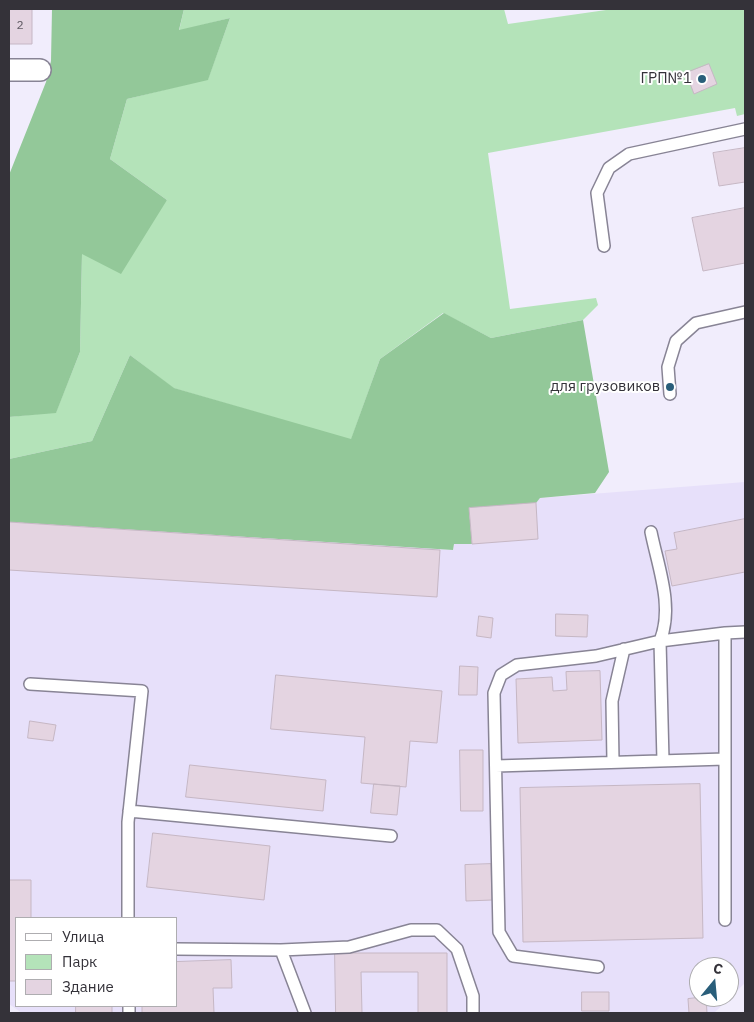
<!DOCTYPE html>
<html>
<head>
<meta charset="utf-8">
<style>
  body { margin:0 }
  #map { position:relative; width:754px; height:1022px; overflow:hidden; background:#f1edfc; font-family:"IBM Plex Sans",sans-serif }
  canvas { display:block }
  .frame { position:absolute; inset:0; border:10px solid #343239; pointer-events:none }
  .legend { position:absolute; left:15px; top:917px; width:162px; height:90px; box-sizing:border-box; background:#fff; border:1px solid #aeadb0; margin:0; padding:6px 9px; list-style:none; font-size:15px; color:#343239 }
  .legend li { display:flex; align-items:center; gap:10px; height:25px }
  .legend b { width:25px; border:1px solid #aeadb0 }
  .north { position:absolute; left:689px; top:957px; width:50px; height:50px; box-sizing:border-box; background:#fff; border:1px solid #aeadb0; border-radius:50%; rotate:17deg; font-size:14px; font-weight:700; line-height:20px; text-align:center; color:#343239 }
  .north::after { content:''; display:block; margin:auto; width:18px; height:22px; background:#295e7a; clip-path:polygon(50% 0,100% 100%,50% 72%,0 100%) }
</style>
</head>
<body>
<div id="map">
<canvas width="754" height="1022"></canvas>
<div class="frame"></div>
<ul class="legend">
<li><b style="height:6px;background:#fff"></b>Улица</li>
<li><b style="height:14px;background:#b4e3b9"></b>Парк</li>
<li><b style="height:14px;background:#e4d4e1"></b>Здание</li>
</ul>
<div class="north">С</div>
</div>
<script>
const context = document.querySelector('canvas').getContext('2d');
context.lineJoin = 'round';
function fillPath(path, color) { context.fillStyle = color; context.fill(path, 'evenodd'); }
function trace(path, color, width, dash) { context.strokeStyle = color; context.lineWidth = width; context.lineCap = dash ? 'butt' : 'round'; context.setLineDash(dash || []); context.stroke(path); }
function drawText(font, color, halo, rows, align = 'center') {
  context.font = font + ' "IBM Plex Sans",sans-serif'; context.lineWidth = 4; context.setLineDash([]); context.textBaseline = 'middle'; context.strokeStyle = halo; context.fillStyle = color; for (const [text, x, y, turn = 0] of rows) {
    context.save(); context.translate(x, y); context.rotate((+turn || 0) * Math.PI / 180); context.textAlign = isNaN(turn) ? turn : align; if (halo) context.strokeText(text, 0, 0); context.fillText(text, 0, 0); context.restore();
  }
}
fillPath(new Path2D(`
  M745 482V983L714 1013H22L9 1004V522L453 550 454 544H471L469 508 535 503 540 498ZM16 918H176V1006H16ZM699 967H729V997H699Z`), '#e7e0fa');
fillPath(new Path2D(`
  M184 9H504L508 24 613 9H745V114L737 116 735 108 488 153 510 309 596 298 598 305 583 320 491 338 443 313 380 359 351 440 173 388 130 355 92 441 9 459V417L56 412 80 352 82 254 167 200 110 159 127 99 208 79 230 18 179 31Z`), '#b4e3b9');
fillPath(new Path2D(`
  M52 9H184L179 30 230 18 208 80 127 99 110 159 167 200 121 274 82 254 80 352 56 413 9 417V175L46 82 51 61Z
  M444 313 491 338 583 320 609 472 595 493 540 498 536 503 469 508 472 544H454L453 550 9 522V459L92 441 130 355 174 388 351 439 380 359Z`), '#93c899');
const building = new Path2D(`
  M9 9H32V44H9Z
  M709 64 717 84 694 94 686 73Z
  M745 148V182L719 186 713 153Z
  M745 208V263L703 271 692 218Z
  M536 503 538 539 472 544 469 508Z
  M745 519V572L672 586 665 551 677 549 674 533Z
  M9 522 440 550 437 597 9 570Z
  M556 614 588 615 587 637 556 636Z
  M479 616 493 618 491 638 477 636Z
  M460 666 478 667 477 695H459Z
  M600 671 602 740 518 743 516 679 552 677 553 691 567 690 566 672Z
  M276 675 442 691 437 743 410 741 406 787 361 783 365 737 271 729Z
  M30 721 56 725 53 741 28 738Z
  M460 750H483V811H461Z
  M190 765 326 780 323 811 186 797Z
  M374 784 400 786 397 815 371 813Z
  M700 784 703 938 523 942 520 788Z
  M153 833 270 846 264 900 147 887Z
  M491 864 492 900 466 901 465 865Z
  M9 880H31V918H16V981H9Z
  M335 953H447V1013H418V972H361L362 1013H336Z
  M231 960 232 988H213L214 1013H142V1006H176V962Z
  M582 992H609V1011H582Z
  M706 997 707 1013H689L688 999Z
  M76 1006H112V1013H76Z`);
fillPath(building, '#e4d4e1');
trace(building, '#c6b7c4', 1);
const service = new Path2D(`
  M604 246 597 193 609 168 629 154 745 129
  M670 394 668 367 676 341 696 323 745 312
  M651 532C658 567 674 607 660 641L663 761
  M30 684 142 691 128 822V918
  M613 762 612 701 624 649
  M496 766 725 759
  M129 811 391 836
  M725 920V633L745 632
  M176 949 281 950 305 1013
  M281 950 349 947 411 930H437L457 949 473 996V1013
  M598 967 513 956 499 932 494 693 501 675 517 665 596 656 660 641 725 633
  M129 1006V1013`);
const minor = new Path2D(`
  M9 70H40`);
trace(service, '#888495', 14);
trace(minor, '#888495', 24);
trace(service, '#fff', 11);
trace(minor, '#fff', 21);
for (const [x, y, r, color] of [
  [702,79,5,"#295e7a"],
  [670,387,5,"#295e7a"]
]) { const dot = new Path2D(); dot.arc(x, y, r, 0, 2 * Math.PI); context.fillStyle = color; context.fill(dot); trace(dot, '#fff', 2); }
drawText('12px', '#605a63', null, [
  ["2",20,26]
]);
drawText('15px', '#343239', '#fff', [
  ["ГРП№1",692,79],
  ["для грузовиков",660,387]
], 'right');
</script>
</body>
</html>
